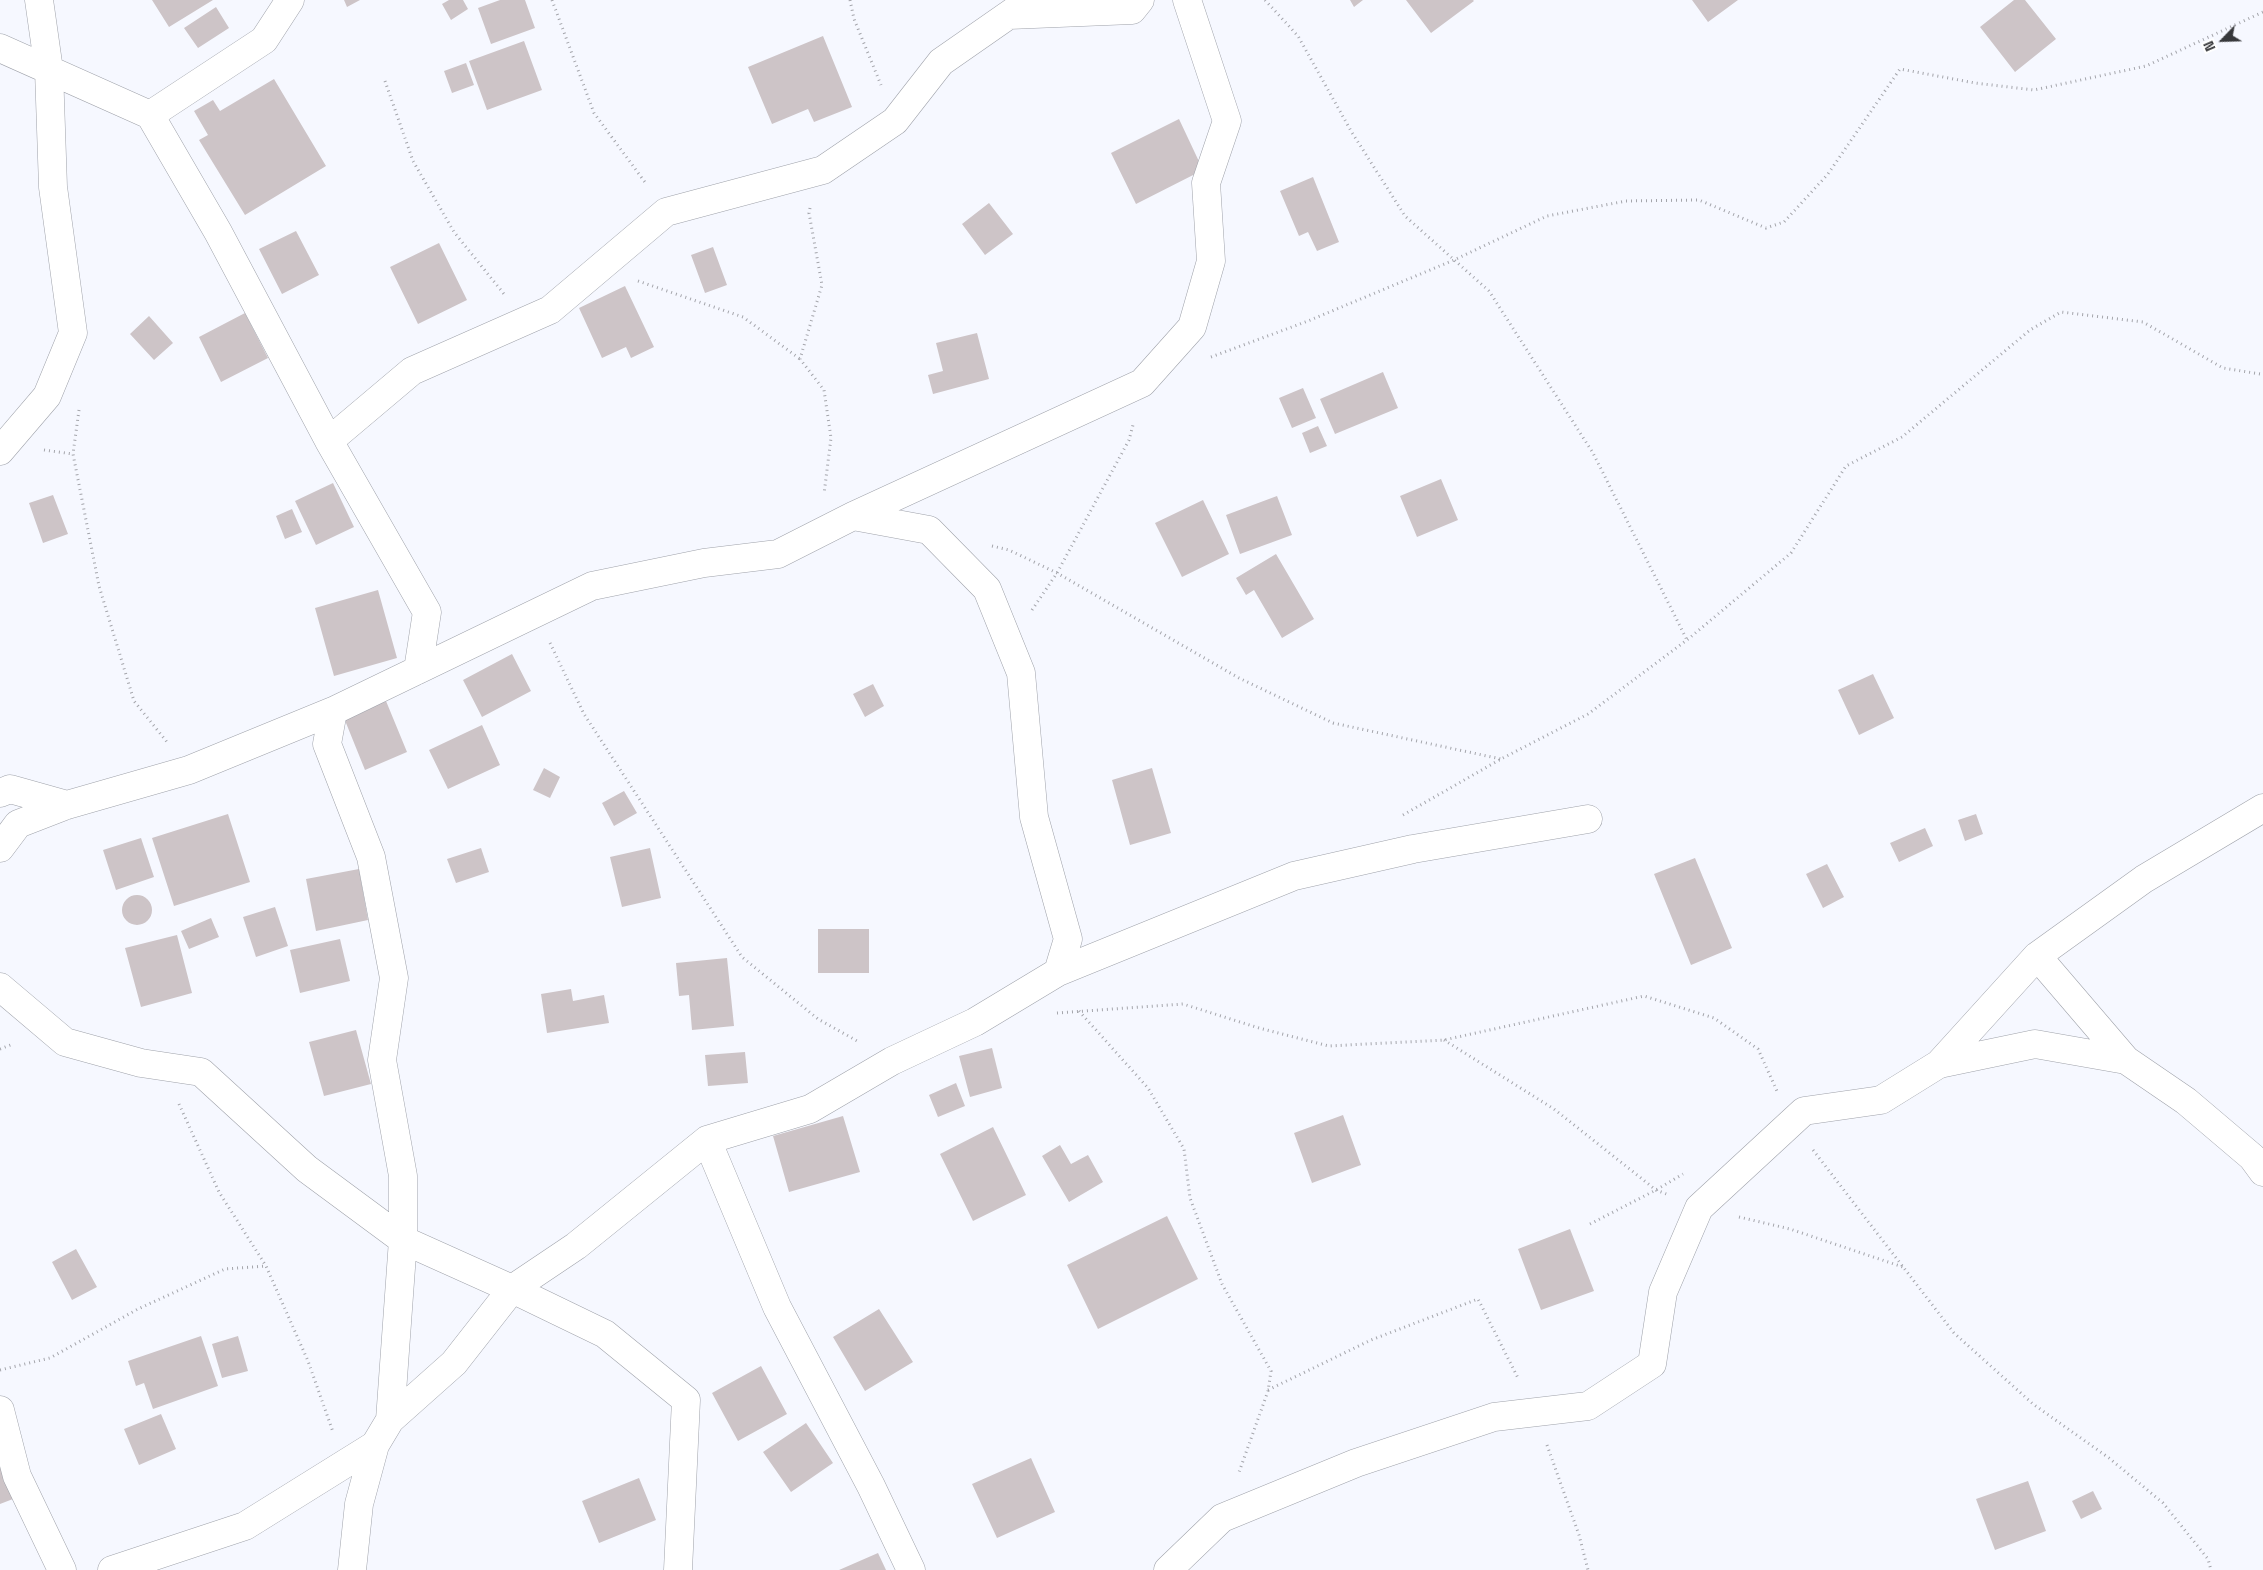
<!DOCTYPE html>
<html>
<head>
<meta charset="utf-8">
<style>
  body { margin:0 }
  #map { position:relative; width:2263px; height:1570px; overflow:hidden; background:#f6f8ff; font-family:"Space Grotesk",sans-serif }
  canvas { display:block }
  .north { position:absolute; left:2198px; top:15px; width:50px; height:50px; -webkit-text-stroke:4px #fff; paint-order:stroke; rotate:246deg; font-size:14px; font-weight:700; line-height:20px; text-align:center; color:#37383b }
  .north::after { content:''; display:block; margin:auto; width:18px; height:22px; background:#37383b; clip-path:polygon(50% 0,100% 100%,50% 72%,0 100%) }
</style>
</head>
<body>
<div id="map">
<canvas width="2263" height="1570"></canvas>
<div class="north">N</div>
</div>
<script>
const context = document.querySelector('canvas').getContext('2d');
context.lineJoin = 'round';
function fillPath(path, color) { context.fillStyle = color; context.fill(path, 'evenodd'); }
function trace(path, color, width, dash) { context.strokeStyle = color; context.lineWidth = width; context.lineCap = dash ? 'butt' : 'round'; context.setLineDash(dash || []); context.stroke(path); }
fillPath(new Path2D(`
  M152 0H213L169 27Z
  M344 0H360L347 7Z
  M449 0H463L468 9 451 20 442 4Z
  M500 0H525L535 28 491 44 478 8Z
  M1350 0H1363L1354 7Z
  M1406 0H1473L1474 1 1431 33Z
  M1692 0H1738L1708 22Z
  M2014 0H2025L2056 39 2015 72 1980 27Z
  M216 7 229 28 198 48 184 28Z
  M823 36 852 107 814 122 808 109 772 124 748 67Z
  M524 41 542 90 487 110 469 61Z
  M466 63 474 85 452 93 444 71Z
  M274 79 326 166 245 215 199 140 208 135 194 111 213 100 220 111Z
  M1179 119 1203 170 1136 204 1111 153Z
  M1313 177 1339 242 1317 251 1308 232 1299 236 1280 191Z
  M989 203 1013 234 985 255 962 224Z
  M296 231 319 275 282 294 259 249Z
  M439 243 467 300 418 324 390 267Z
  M713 247 727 285 705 293 691 255Z
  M625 286 654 347 631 358 626 347 602 358 579 308Z
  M245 313 268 358 221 382 199 337Z
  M149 316 173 343 154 360 130 334Z
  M977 333 989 379 933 394 928 375 943 371 936 343Z
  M1383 372 1398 408 1335 434 1320 399Z
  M1303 388 1316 418 1292 428 1279 398Z
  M1318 426 1327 446 1310 453 1302 433Z
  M1441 479 1458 520 1417 537 1400 496Z
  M333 483 354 527 316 545 295 501Z
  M53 495 68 534 43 543 29 503Z
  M1277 496 1292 535 1240 554 1226 515Z
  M1203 500 1229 554 1182 577 1155 523Z
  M292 509 302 532 285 539 276 516Z
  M1276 554 1314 619 1282 638 1254 590 1246 595 1236 578Z
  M378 590 397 658 334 676 315 608Z
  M512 654 531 691 482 717 463 680Z
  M1873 674 1894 718 1859 735 1838 690Z
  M873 684 884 706 865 717 853 694Z
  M386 701 407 752 365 770 344 718Z
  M482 725 500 765 448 789 429 750Z
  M544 768 560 777 550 798 533 790Z
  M1152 768 1171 833 1130 845 1112 780Z
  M624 791 637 813 614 826 602 803Z
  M228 814 250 882 174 906 152 838Z
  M1976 814 1983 834 1965 841 1958 820Z
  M1925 828 1933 846 1899 862 1890 843Z
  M141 838 154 877 116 890 103 850Z
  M481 848 489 872 456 883 447 859Z
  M650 848 661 898 622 907 610 857Z
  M1695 858 1732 948 1691 965 1654 874Z
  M1827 864 1844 897 1823 908 1806 874Z
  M359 869 368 920 316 931 306 879Z
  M122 910a15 15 0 1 1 30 0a15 15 0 1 1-30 0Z
  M275 907 288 946 256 957 243 917Z
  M211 918 219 937 189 949 181 931Z
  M818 929H869V973H818Z
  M177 935 192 993 141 1007 125 948Z
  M340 939 350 981 300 993 290 950Z
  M727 958 734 1026 692 1030 689 995 679 996 676 963Z
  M571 989 573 1001 604 995 609 1023 547 1033 541 994Z
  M356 1030 371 1084 324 1096 309 1042Z
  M992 1048 1002 1088 970 1097 959 1056Z
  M745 1052 748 1083 708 1086 705 1055Z
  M956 1083 965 1106 938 1117 929 1095Z
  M1343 1115 1361 1165 1312 1183 1294 1133Z
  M843 1116 860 1172 789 1192 773 1136Z
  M993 1127 1026 1195 973 1221 940 1154Z
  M1060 1145 1071 1164 1088 1155 1103 1182 1069 1202 1042 1156Z
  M1167 1216 1198 1279 1098 1329 1067 1265Z
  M1570 1229 1594 1291 1541 1310 1518 1249Z
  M76 1249 97 1287 72 1300 52 1262Z
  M879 1309 913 1362 865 1391 833 1337Z
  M201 1336 218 1386 153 1409 144 1383 136 1386 128 1361Z
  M238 1336 248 1371 222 1378 212 1344Z
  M761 1366 787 1414 738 1441 712 1393Z
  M161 1414 176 1449 139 1465 124 1429Z
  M806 1423 833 1463 791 1492 763 1452Z
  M1031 1458 1055 1512 997 1538 972 1484Z
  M0 1464 13 1499 0 1504Z
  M639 1478 656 1520 599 1543 582 1501Z
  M2028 1481 2046 1531 1995 1550 1976 1499Z
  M2093 1491 2102 1509 2081 1519 2072 1501Z
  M878 1553 886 1570H839Z`), '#cdc4c7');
const minor = new Path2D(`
  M1009 15 1132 10 1140 0
  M0 48 150 115 218 232 329 441 427 612 418 670
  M150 115 264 40 290 0
  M329 441 412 371 550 310 666 212 823 170 895 121 941 62 1030 0
  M0 451 47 396 73 333 53 187 49 70 39 0
  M0 793 10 789 67 805
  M0 848 18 824 67 805 189 770 333 711
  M2037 956 2126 1060 2186 1101 2252 1157 2263 1172
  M1058 972 1294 876 1413 849 1588 819
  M0 987 65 1042 141 1063 201 1072 307 1169 403 1240 512 1289 605 1334 686 1400 678 1570
  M1939 1064 2035 1044 2126 1060
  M707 1140 777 1307 871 1486 911 1570
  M0 1410 17 1476 62 1570
  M390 1420 403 1240V1176L382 1060 394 978 371 857 327 744 333 711 592 586 704 563 778 554 853 516 1142 383 1192 327 1211 261 1206 183 1227 121 1187 0
  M112 1570 245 1526 375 1445
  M352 1570 359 1504 375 1445 390 1420 454 1363 512 1289 576 1246 707 1140 810 1109 892 1061 975 1022 1058 972 1068 939 1034 817 1021 673 987 589 929 530 853 516
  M1168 1570 1222 1518 1356 1463 1494 1417 1588 1406 1652 1364 1663 1292 1699 1208 1804 1111 1881 1100 1939 1064 2037 956 2144 879 2263 808`);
trace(minor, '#9fa2aa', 29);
trace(new Path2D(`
  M552 0 594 113 647 185
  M850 0 854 19 881 85
  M1265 0 1298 36 1351 131 1405 216 1489 291 1593 453 1687 640
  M385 81 413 161 454 232 504 294
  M810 208 809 213 822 285 800 359 824 390 831 438 824 494
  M638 281 743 317 800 359
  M1211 357 1308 321 1454 260 1547 216 1626 201 1699 200 1766 228 1784 222 1828 174 1900 69 1975 83 2034 90 2146 66 2263 12
  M79 410 73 454 99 586 134 701 167 742
  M44 450 73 454
  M992 546 1009 550 1057 573 1239 678 1333 723 1501 759
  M1032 610 1057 573 1129 440 1133 425
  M550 643 584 714 742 957 818 1019 859 1042
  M1403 815 1501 759 1588 714 1687 640 1791 553 1846 466 1902 437 2030 330 2061 312 2143 322 2223 368 2260 374 2263 373
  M1079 1011 1148 1088 1184 1149 1190 1198 1222 1284 1271 1371 1268 1391 1238 1475
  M1057 1013 1183 1004 1259 1028 1329 1046 1444 1040 1644 996 1714 1018 1758 1049 1777 1091
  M1444 1040 1554 1109 1656 1190 1669 1195
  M0 1049 13 1044
  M179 1104 219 1192 266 1266 308 1361 333 1432
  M1813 1150 1954 1333 2033 1404 2109 1458 2163 1503 2208 1559 2211 1570
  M1739 1217 1790 1229 1903 1267
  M1590 1224 1656 1190 1683 1174
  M0 1370 50 1358 138 1309 225 1269 266 1266
  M1268 1390 1371 1340 1478 1299 1519 1380
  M1547 1445 1579 1535 1588 1570`), '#a4a5ab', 3, [1, 4]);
trace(minor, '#fff', 28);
</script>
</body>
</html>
